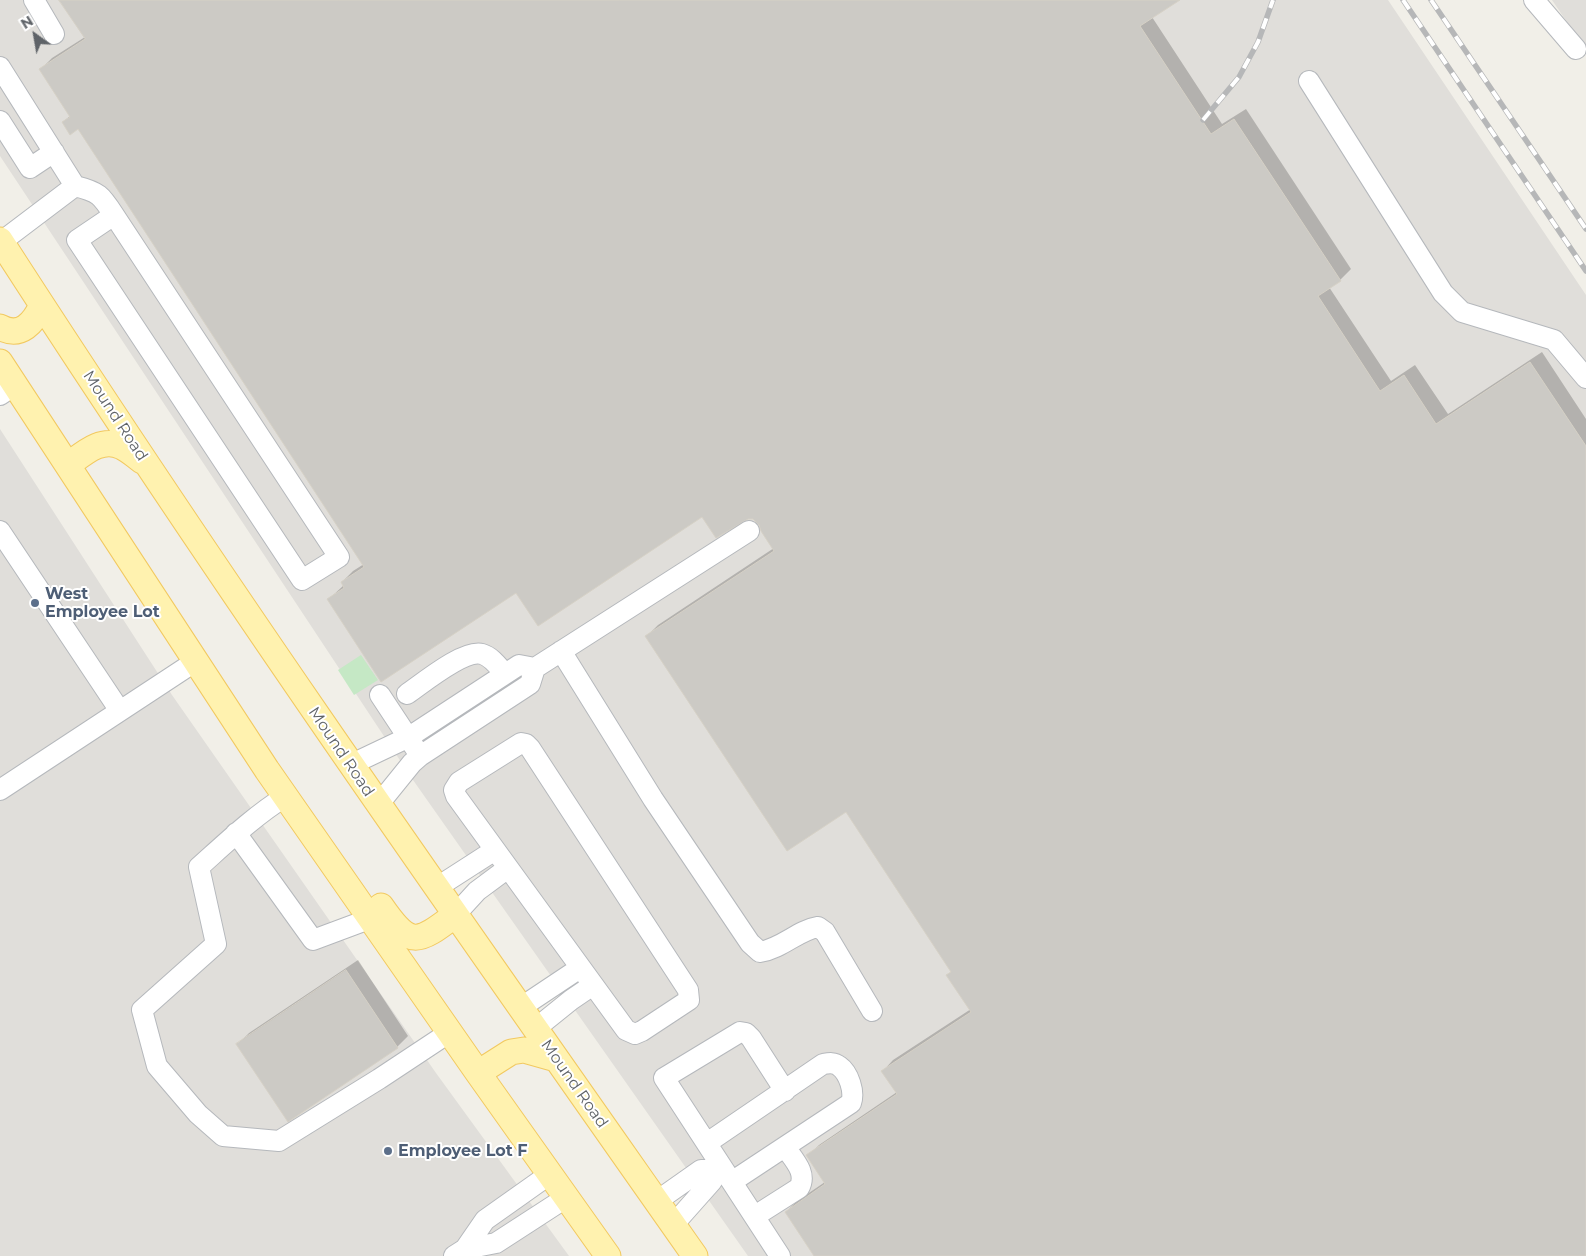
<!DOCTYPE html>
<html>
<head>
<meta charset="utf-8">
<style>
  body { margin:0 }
  #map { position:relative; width:1586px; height:1256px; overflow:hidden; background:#f1efe8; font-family:Montserrat,sans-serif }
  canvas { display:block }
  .north { position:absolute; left:10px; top:10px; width:50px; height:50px; -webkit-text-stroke:4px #fff; paint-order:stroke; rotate:328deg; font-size:14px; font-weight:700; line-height:20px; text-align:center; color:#5f6368 }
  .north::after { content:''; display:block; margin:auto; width:18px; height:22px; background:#5f6368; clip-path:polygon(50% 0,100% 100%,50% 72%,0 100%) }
</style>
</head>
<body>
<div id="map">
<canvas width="1586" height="1256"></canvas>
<div class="north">N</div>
</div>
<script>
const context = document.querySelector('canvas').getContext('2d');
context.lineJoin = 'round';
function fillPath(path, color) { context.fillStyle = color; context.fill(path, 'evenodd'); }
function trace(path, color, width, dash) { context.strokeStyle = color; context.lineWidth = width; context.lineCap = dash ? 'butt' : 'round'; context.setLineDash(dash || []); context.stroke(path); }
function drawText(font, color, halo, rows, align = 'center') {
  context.font = font + ' Montserrat,sans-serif'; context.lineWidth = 4; context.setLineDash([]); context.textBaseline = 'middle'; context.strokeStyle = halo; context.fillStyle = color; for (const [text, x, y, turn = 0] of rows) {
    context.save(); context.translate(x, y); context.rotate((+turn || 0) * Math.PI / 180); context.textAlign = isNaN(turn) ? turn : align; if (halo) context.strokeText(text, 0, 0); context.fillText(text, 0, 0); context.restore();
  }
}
fillPath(new Path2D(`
  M0 0H1388L1586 295V1256H748L413 780 0 156Z
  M1552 0H1586V50Z
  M0 429 172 695 436 1073 569 1256H0Z`), '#e0deda');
fillPath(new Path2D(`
  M361 655 378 680 354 695 338 670Z`), '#c5e8c5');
fillPath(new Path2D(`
  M61 0H1178L1152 17 1222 124 1246 109 1351 269 1340 280 1329 287 1391 381 1415 365 1448 414 1542 352 1586 419V1256H815L786 1212 797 1201 825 1182 808 1156 819 1145 897 1092 883 1071 893 1060 971 1009 948 975 952 971 846 811 647 636 658 625 774 548 760 524 754 518 703 515 517 591 329 599 344 585 342 582 353 571 364 564 78 128 63 122 71 115 41 69 52 58 85 37Z
  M358 960 408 1036 397 1047 238 1044 249 1033Z`), '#0003');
const building = new Path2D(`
  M59 0H1180L1140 26 1211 134 1234 119 1341 281 1318 296 1380 391 1404 375 1436 424 1530 362 1586 446V1256H814L785 1212 825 1184 806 1155 897 1094 881 1071 971 1012 946 975 951 972 846 812 787 851 645 636 774 551 761 531 759 525 753 519H748L716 538 702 517 538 626 516 593 381 682 327 599 344 588 341 582 364 567 78 129 70 135 62 122 70 117 39 69 85 39Z
  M346 970 398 1048 288 1122 236 1044Z`);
fillPath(building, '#cccac5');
trace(building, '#d6d1c6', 1);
const minor = new Path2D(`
  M34 0 54 34
  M1534 0 1576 49
  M0 67 75 186 1 242
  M1309 81 1443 293 1462 312 1554 340 1586 378
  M0 121 30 168 54 152
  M75 186C99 192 101 195 114 215L339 557 302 580 77 240 114 215
  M0 395 15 385
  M0 531 120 711
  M561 651 653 799 750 943 760 952C783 948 798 930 818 927L825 932 872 1011
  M407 694C423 683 464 649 482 654 492 657 498 666 505 674
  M380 695 415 748
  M521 743 526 744 530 748 688 990 689 1000 642 1031 635 1034 626 1030 456 796 454 790 459 782Z
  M350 765 409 737 519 665 535 668
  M0 790 196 661
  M286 796C254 816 227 842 199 867L216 944 142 1010 157 1066 198 1114 223 1136 279 1141 379 1079 450 1032
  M378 805 412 763 420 756 530 684 535 668 749 531
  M236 833 313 940 372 918
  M436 888 495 850
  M455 915 477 891 508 868
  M520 1008 580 968
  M535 1029 571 1000 593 985
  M707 1143 823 1064C829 1063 834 1062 839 1066 849 1073 855 1092 851 1103L733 1181
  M657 1201 701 1170H713L720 1164
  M755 1216 799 1188C808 1173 793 1159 785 1147
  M673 1225 712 1181 713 1170
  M465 1249 485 1220 550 1174
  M454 1256 465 1249 496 1243 567 1197
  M780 1256 664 1078 740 1032 746 1033 751 1038 785 1091`);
const major = new Path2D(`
  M0 240C222 585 459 920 695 1256
  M0 327C21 339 34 322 42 305
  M0 362 267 770 478 1073 608 1256
  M68 465C83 454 102 436 122 447 129 450 135 456 142 461
  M381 906C410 948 417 944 455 915
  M478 1073 511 1052 524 1050 556 1059`);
trace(minor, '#b5b8bc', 22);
trace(major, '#f2c960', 27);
trace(minor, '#fff', 20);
trace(major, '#fff2af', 25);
const rail = new Path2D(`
  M1403 0 1586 271
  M1431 0 1586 229
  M1203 120 1239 77 1258 42 1273 0`);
trace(rail, '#b6b7b8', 5.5);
trace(rail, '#fff', 4, [11]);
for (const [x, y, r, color] of [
  [35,603,5,"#5c6f8a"],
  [388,1151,5,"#5c6f8a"]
]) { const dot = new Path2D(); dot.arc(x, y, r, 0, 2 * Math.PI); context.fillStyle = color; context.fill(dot); trace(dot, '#fff', 2); }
drawText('16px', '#5f6368', '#fff', [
  ["Mound Road",115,416,57],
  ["Mound Road",341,752,56],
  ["Mound Road",574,1084,55]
]);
drawText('bold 16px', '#4e5e75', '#fff', [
  ["West",45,594],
  ["Employee Lot",45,612],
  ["Employee Lot F",398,1151]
], 'left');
</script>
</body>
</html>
